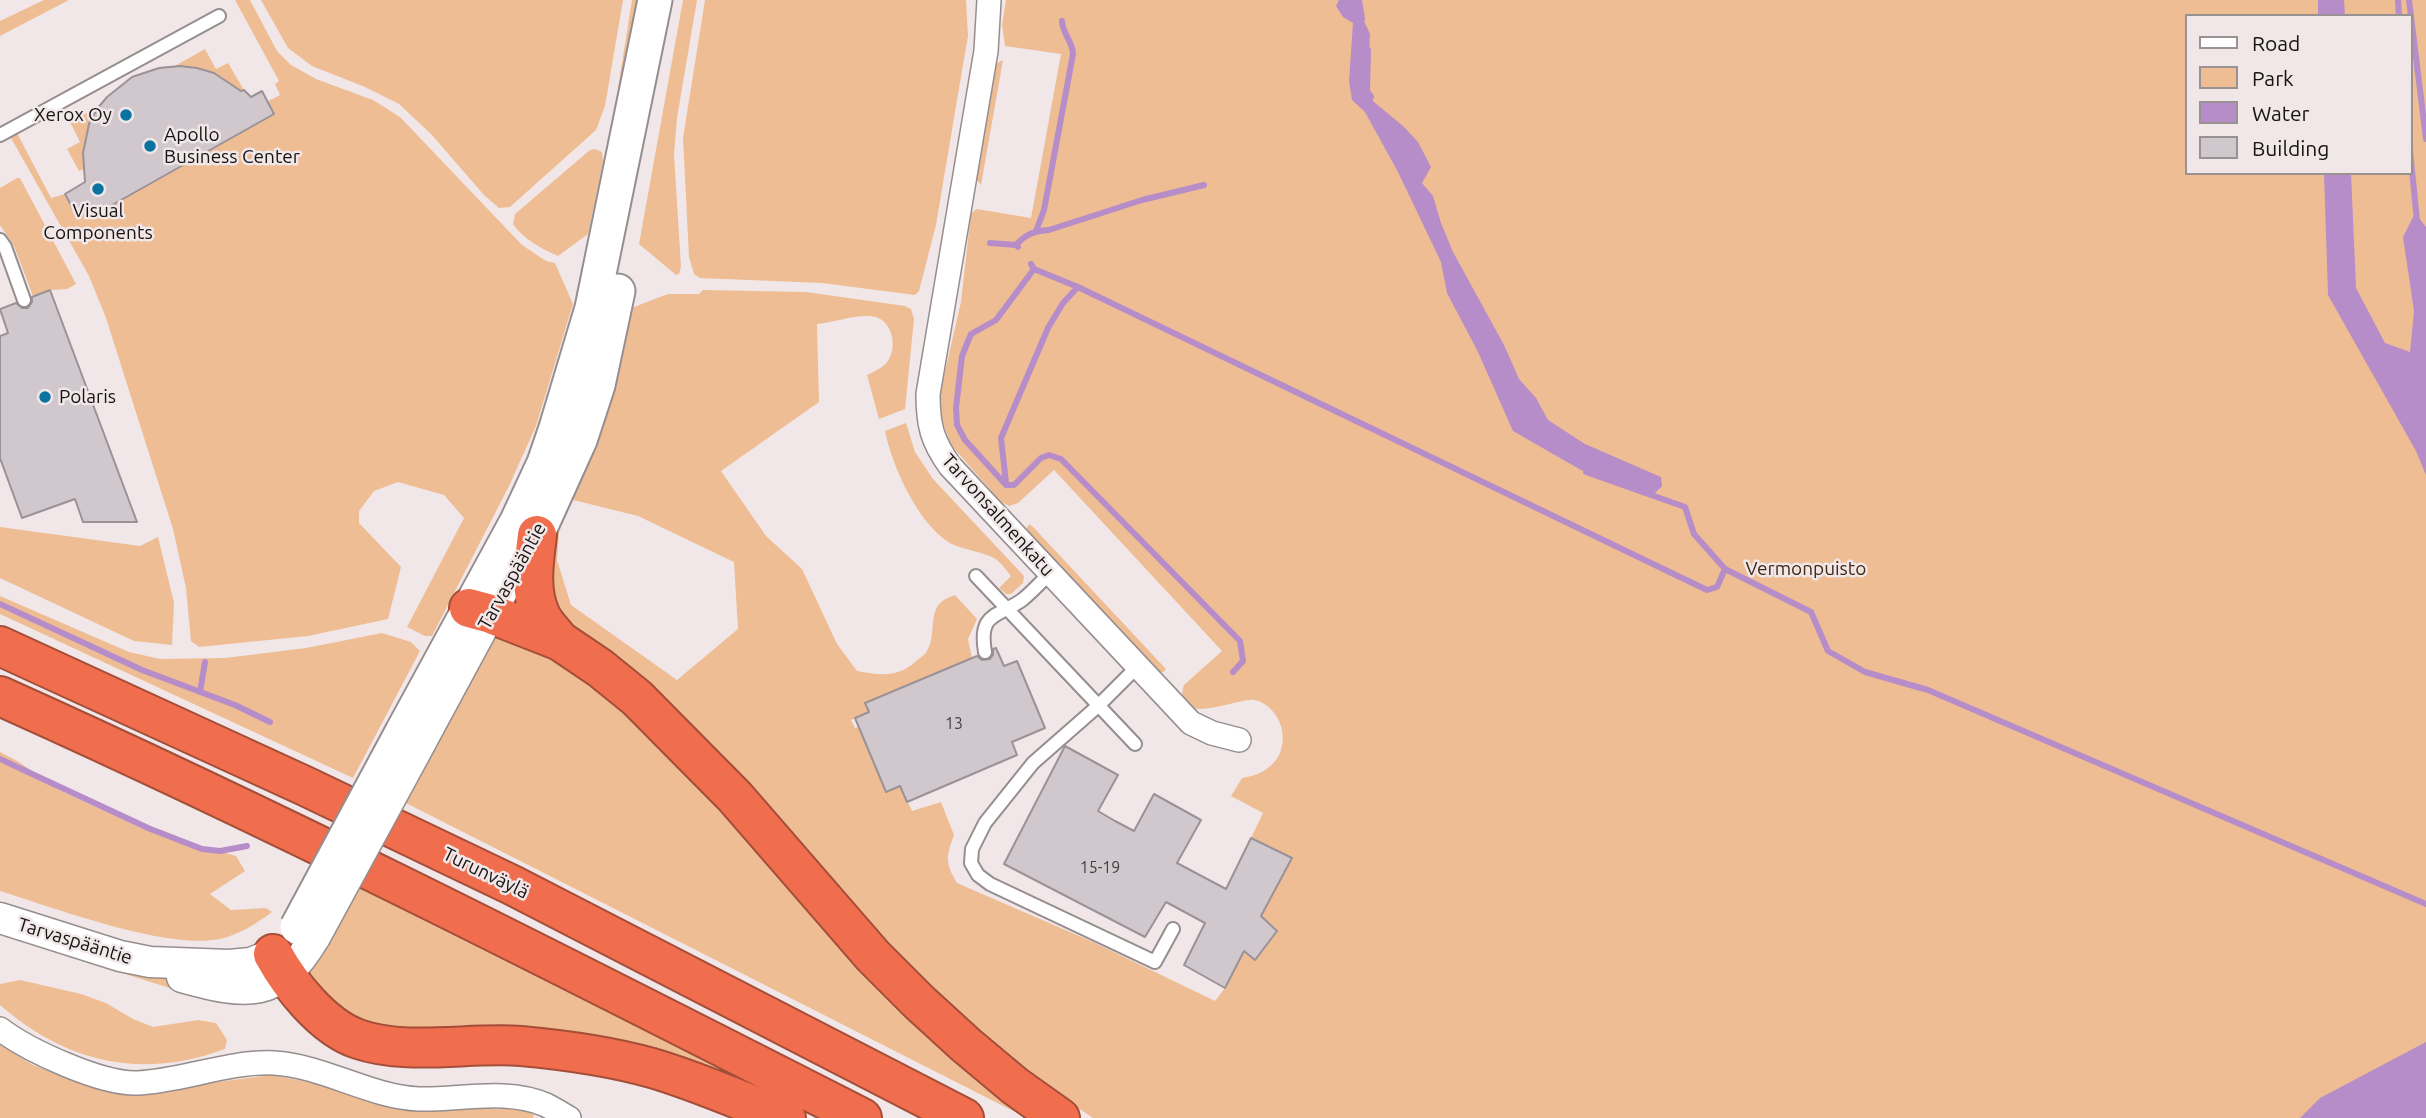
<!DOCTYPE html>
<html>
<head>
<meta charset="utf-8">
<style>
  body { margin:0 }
  #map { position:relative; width:2426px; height:1118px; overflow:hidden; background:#f1e7e8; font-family:Ubuntu,sans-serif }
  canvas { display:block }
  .legend { position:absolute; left:2185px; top:14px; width:228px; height:161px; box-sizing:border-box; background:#f1e7e8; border:2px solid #999293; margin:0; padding:9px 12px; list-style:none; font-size:21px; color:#161313 }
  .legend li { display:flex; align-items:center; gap:14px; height:35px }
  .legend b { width:35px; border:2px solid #999293 }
</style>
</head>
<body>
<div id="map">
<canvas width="2426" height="1118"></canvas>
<ul class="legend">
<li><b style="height:9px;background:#fff"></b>Road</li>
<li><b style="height:19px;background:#eebd94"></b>Park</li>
<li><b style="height:19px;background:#b68cc9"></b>Water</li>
<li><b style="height:19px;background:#d0c8cc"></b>Building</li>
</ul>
</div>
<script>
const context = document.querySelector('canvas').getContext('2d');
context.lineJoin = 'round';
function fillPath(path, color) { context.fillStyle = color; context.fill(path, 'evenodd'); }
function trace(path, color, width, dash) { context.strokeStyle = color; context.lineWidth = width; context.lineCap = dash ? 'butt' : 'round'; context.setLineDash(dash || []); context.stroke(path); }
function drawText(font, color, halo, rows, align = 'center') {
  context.font = font + ' Ubuntu,sans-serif'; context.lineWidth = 5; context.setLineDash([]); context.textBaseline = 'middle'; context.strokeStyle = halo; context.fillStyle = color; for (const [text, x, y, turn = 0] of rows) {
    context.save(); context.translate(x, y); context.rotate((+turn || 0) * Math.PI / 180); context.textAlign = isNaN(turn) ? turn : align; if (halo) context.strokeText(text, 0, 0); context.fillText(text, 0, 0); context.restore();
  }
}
fillPath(new Path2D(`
  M44 0H69L0 36V21Z
  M235 0H250L277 51 291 65 316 79 373 100 400 117 522 245 546 261 555 263 573 304 536 426 509 486 432 636H425L407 627 464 518 444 495 398 482 374 491 359 511V523L401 567 388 619 308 636 199 647 191 641 186 588 173 529 106 318 89 276 11 138 13 134 17 133 51 198 65 194 77 216 85 211 89 218 274 114 268 101 280 95 275 84 279 81Z
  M261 0H623L605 106 596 130 510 207 499 208 484 195 431 134 399 104 365 87 312 66 288 48Z
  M632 0H645L613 155V120Z
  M683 0H697L677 118 674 154 681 267 679 274 676 275 639 244Z
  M705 0H966L968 36 957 100 936 225 919 291 915 295 822 283 700 278 694 274 689 257 683 138Z
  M1006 0H2426V1112L2419 1118H1093L1025 1072 946 1004 879 937 659 694 618 657 573 628 553 604 549 546 560 519 557 560 571 605 677 680 738 629 734 562 638 516 573 500 563 508 626 310 668 294H699L703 290 806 292 905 306 911 309 914 319 905 409 879 419 867 375C875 371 885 367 889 359 897 345 892 322 876 317 858 313 837 322 817 324L819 402 721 471 766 536 802 569 837 644 857 671C880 675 897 678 915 662 918 659 925 655 927 651 939 630 923 604 955 595L977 619 968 639 972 658 865 703 869 712 851 720 855 728 859 727 886 792 900 786 912 811 941 802 954 835C946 856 945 863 957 883L1093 942 1215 1001 1225 988 1244 951 1255 960 1277 931 1261 916 1251 838 1263 813 1231 796 1242 778C1256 776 1270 770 1278 757 1283 748 1284 736 1281 726 1277 714 1268 703 1255 700 1239 697 1170 730 1184 685L1222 651 1054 470 1018 503 1009 506 1001 502 951 445 940 414V393L961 302 971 213 977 209 1031 218 1061 54 1005 46 1002 25ZM2186 16H2410V173H2186Z
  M205 49 216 69 228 63 244 90 241 91C221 76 199 64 173 67Z
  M1003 60 981 185 977 180V174L995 64Z
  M99 106C86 125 82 147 84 169L79 171 67 149 80 142 70 122Z
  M595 149 602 152 603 161 588 234 558 256C542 249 523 239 513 224L515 214 590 150Z
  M17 178H20L76 284 67 289 50 290 33 296 14 246 0 225V188Z
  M906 423 915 452 933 479 1024 576 1023 583 1011 594H1006L999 588 1011 576C1007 571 1002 564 997 560 986 552 963 550 950 543 918 524 892 466 885 431Z
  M1030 524 1035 529 1166 669 1163 672H1156L1027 534V527Z
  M0 527 140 546 158 537 174 603 172 645 134 641 0 578Z
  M0 596 129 652 160 659 225 658 306 648 382 633 411 642 420 651 353 778 0 614Z
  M496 623 598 682 1047 1118H1027L404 802Z
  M0 752 19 762 57 789 141 828 236 856 245 871 210 894 231 910 266 908 272 912C256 924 240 934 220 939 166 950 55 908 0 891Z
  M361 883 471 937 771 1096 390 1034 345 1018 307 974Z
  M0 929H7L191 985 214 999 173 989 0 935Z
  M20 980 81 994 106 1003 133 1019 153 1027 198 1020 216 1023 227 1040 225 1049C141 1080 67 1063 0 1005V984Z
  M0 1045 33 1065 72 1080 104 1087 149 1091 271 1075 319 1084 407 1108 509 1109 535 1111 533 1118H0Z`), '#eebd94');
fillPath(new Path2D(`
  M1339 0H1359L1361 15 1370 34 1367 91 1374 102 1403 126 1418 142 1431 167 1422 183 1433 196 1441 223 1453 252 1504 345 1519 379 1536 398 1548 420 1585 444 1661 477 1662 486 1652 496 1581 470 1513 431 1478 352 1447 293 1441 262 1398 172 1365 112 1352 100 1349 81 1353 23 1343 17 1336 6Z
  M2318 0H2344L2345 16H2318Z
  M2324 173H2351L2356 288 2385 343 2410 352 2414 311 2403 237 2415 213 2426 227V475L2416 451 2328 295Z
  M2426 1042V1118H2300L2320 1098Z`), '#b68cc9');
trace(new Path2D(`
  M1359 0 1362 19
  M2398 0 2399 16
  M2409 0 2426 139
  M1368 50 1367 91 1371 97
  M2410 150 2417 221
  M1036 231 1044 210 1073 54C1073 42 1062 33 1062 21
  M990 243 1016 245 1018 247
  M1016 245C1026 234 1034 231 1049 230L1142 200 1204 185
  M1031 264 1034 269 1078 287 1707 590 1717 587 1725 569
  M1034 269 996 320 971 334 962 356 956 408 957 425 965 440 1006 485H1014L1041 458 1049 455 1061 459 1240 641 1243 661 1233 672
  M1586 472 1685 507 1694 534 1725 569 1811 612 1828 651 1865 672 1928 690 2426 904
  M1006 483 1001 438 1048 328 1063 303 1078 287
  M0 604 142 670 235 705 270 722
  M200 692 205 662
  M0 759 148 828 202 849 220 851 247 846`), '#b68cc9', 6);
const building = new Path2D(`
  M180 66 197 68 214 73 241 91 244 90 251 97 262 91 274 114 89 218 85 211 77 216 65 194 85 182 83 153 89 124 97 109 107 97 132 77 159 68Z
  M50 290 137 522H83L75 499 22 518 0 458V336L8 333 0 309 16 303 22 308H28L32 302V297Z
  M996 648 1004 666 1017 661 1045 728 1012 742 1017 755 907 802 900 786 886 792 855 718 869 712 865 703 977 656 982 660 990 659 993 655V649Z
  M1065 746 1118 775 1098 811 1115 821 1134 831 1154 794 1201 820 1177 863 1226 889 1251 838 1292 858 1261 916 1277 931 1255 960 1244 951 1225 988 1184 965 1205 923 1166 902 1145 937 1004 864Z`);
fillPath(building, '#d0c8cc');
trace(building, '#9a9297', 2);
const service = new Path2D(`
  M0 135 219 16
  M0 240 5 247 24 300
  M976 576 1135 744
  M985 652C978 612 998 617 1022 600 1032 592 1041 582 1050 573
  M1137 667 1098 706 1033 763 985 823 972 849 971 863 978 875 990 884 1155 962 1173 929`);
const minor = new Path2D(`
  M989 0 986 51 928 394C928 425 932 441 950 466L1191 723 1212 733 1239 740
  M0 1029C29 1051 101 1084 137 1083 183 1081 228 1061 274 1063 324 1066 370 1097 419 1099 460 1100 507 1088 546 1105 554 1109 562 1114 569 1118`);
const tertiary = new Path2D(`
  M421 742 516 566 537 535
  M0 918 120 956 150 962 229 965 251 963 273 954
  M182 977C247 995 278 1000 315 937`);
const secondary = new Path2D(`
  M537 535 580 440 598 385 618 291
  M402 732 517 521 544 463 556 428 592 308 655 0`);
const motorway = new Path2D(`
  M537 535C534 561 529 589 540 614 544 624 554 633 560 641
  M469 608 491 614 560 641 600 668 637 698 735 797 873 956 919 1002 966 1045 1015 1086 1060 1118
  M0 646 305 786 512 885 964 1118
  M0 696C292 827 577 973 862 1118
  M273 954C290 985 323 1027 358 1039 407 1056 469 1042 521 1046 565 1050 609 1056 652 1068 697 1081 741 1101 786 1118`);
trace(service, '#968d8e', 16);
trace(minor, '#968d8e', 26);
trace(tertiary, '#968d8e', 33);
trace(secondary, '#968d8e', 37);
trace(motorway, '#a44e39', 42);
trace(service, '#fff', 12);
trace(minor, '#fff', 23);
trace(tertiary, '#fff', 30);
trace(secondary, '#fff', 33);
trace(motorway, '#f06d4e', 38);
const tertiaryBridge = new Path2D(`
  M315 937 421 742`);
const secondaryBridge = new Path2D(`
  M297 927 402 732`);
trace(tertiaryBridge, '#968d8e', 33, []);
trace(secondaryBridge, '#968d8e', 37, []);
trace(tertiaryBridge, '#fff', 30);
trace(secondaryBridge, '#fff', 33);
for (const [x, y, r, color] of [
  [126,115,7,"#0b739f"],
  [150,146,7,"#0b739f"],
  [98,189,7,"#0b739f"],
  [45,397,7,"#0b739f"]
]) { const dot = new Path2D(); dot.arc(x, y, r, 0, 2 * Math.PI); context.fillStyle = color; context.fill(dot); trace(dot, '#f1e7e8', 2.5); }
drawText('16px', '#444041', null, [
  ["13",954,724],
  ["15-19",1100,868]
]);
drawText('19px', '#161313', '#f1e7e8', [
  ["Xerox Oy",112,115,"right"],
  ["Apollo",164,135],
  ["Business Center",164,157],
  ["Visual",98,211,"center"],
  ["Components",98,233,"center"],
  ["Polaris",59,397]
], 'left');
drawText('19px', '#161313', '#f1e7e8', [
  ["Tarvonsalmenkatu",998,515,48],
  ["Tarvaspääntie",512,576,-61],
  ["Turunväylä",486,873,26],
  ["Tarvaspääntie",75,941,17]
]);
drawText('19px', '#422912', '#f1e7e8', [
  ["Vermonpuisto",1806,569]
]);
</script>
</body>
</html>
